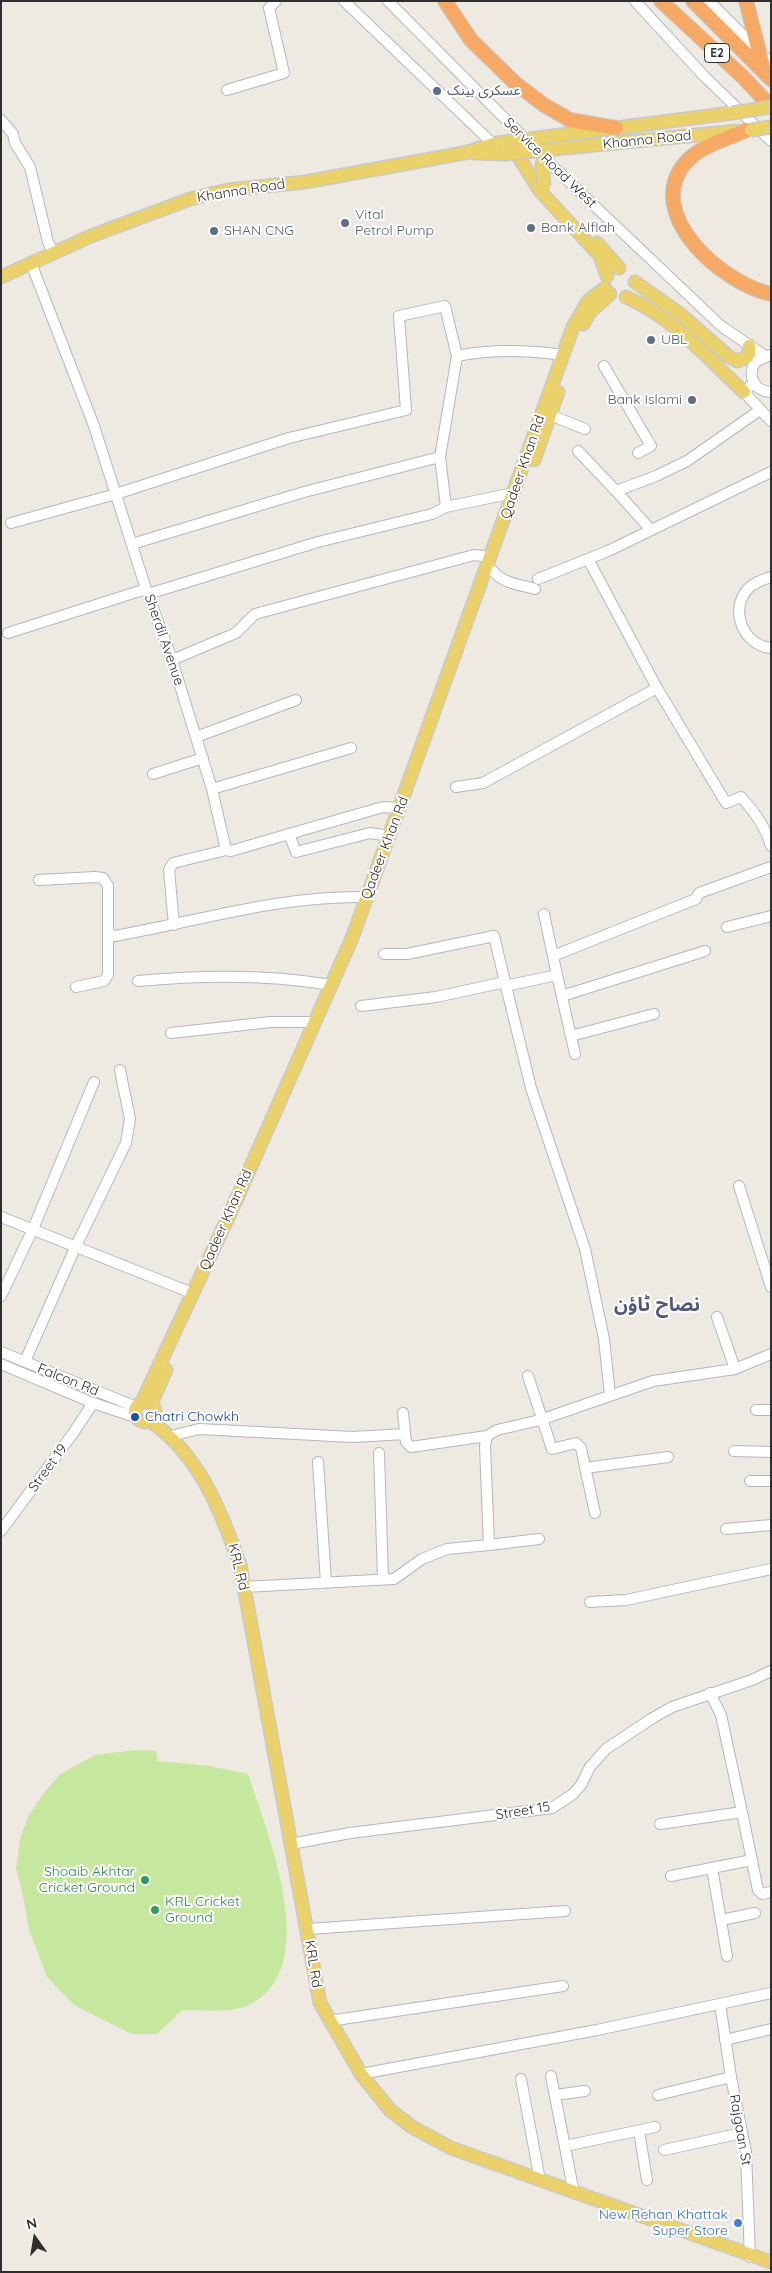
<!DOCTYPE html>
<html>
<head>
<meta charset="utf-8">
<style>
  body { margin:0 }
  #map { position:relative; width:772px; height:2273px; overflow:hidden; background:#eee9e1; font-family:Quicksand,sans-serif }
  canvas { display:block }
  .frame { position:absolute; inset:0; border:2px solid #2e2e2e; pointer-events:none }
  .north { position:absolute; left:10px; top:2213px; width:50px; height:50px; -webkit-text-stroke:4px #fff; paint-order:stroke; rotate:347deg; font-size:14px; font-weight:700; line-height:20px; text-align:center; color:#2e2e2e }
  .north::after { content:''; display:block; margin:auto; width:18px; height:22px; background:#2e2e2e; clip-path:polygon(50% 0,100% 100%,50% 72%,0 100%) }
</style>
</head>
<body>
<div id="map">
<canvas width="772" height="2273"></canvas>
<div class="frame"></div>
<div class="north">N</div>
</div>
<script>
const context = document.querySelector('canvas').getContext('2d');
context.lineJoin = 'round';
function fillPath(path, color) { context.fillStyle = color; context.fill(path, 'evenodd'); }
function trace(path, color, width, dash) { context.strokeStyle = color; context.lineWidth = width; context.lineCap = dash ? 'butt' : 'round'; context.setLineDash(dash || []); context.stroke(path); }
function drawText(font, color, halo, rows, align = 'center') {
  context.font = font + ' Quicksand,"Noto Sans Arabic",sans-serif'; context.lineWidth = 4; context.setLineDash([]); context.textBaseline = 'middle'; context.strokeStyle = halo; context.fillStyle = color; for (const [text, x, y, turn = 0] of rows) {
    context.save(); context.translate(x, y); context.rotate((+turn || 0) * Math.PI / 180); context.textAlign = isNaN(turn) ? turn : align; if (halo) context.strokeText(text, 0, 0); context.fillText(text, 0, 0); context.restore();
  }
}
fillPath(new Path2D(`
  M137 1750 156 1751 158 1761 210 1766 248 1774C267 1833 326 1972 246 2006 230 2013 199 2010 182 2010L157 2034H132L74 2005 47 1977 29 1929 22 1891 16 1869 20 1839 29 1815 44 1793 60 1774 95 1755Z`), '#c6e79e');
const minor = new Path2D(`
  M344 1 492 143
  M388 1 528 142
  M635 1 704 76 771 141
  M709 1 771 63
  M227 90 284 73 269 8 276 1
  M1 120 13 134 15 143 30 167 48 242 53 252
  M540 154 721 326 765 356
  M31 263 94 426 146 589 172 660 212 789 226 850 231 851 289 834 296 852 370 833 390 836
  M770 355 755 362C747 376 754 391 771 392
  M457 356C492 349 528 350 563 355
  M604 366 651 446 638 453
  M749 387 744 392 771 421
  M550 415 585 429
  M578 451 616 491 656 476 687 461 760 410
  M616 491 651 530
  M11 523 116 494 289 438 406 410 399 316 445 306 457 356 440 457 446 507
  M132 544 304 492 440 457
  M588 559 657 688 726 803 741 797C754 811 766 828 771 846
  M493 571C502 583 521 585 535 589
  M771 577C762 580 753 583 747 590 729 611 744 646 771 648
  M538 579 608 551 771 472
  M148 594 318 542 432 514 446 507 513 493
  M8 633 146 589
  M172 660 236 633 255 614 474 555 491 557
  M196 737 296 700
  M153 774 203 758
  M456 787 483 783 657 688
  M212 789 351 748
  M289 834 383 807 401 808
  M39 880 95 877 103 878 108 886V975L104 981 76 987
  M544 914 553 956
  M174 925 169 870 173 863 226 850
  M727 927 771 916
  M109 934 115 936C199 921 281 895 367 897
  M384 954H407L494 936 505 982
  M557 975 575 1054
  M138 981C202 975 267 974 332 985
  M505 986 557 975 553 956 696 899 699 893 771 867
  M562 996 705 951
  M361 1006 436 997 505 982 531 1088 585 1249 604 1339 610 1395
  M171 1033 271 1022H314
  M571 1036 654 1014
  M739 1186 771 1287
  M1 1217 192 1293
  M1 1296 33 1229 94 1082
  M717 1317 735 1369
  M1 1352 136 1407
  M26 1359 75 1248 126 1143 130 1119 120 1070
  M1 1364 93 1403 135 1417
  M528 1376 552 1449 576 1443 581 1448 595 1513
  M756 1410H771
  M403 1413 406 1442 411 1447 487 1436 497 1430 540 1420 653 1381 735 1369 771 1354
  M171 1436 199 1429 353 1437 405 1434
  M734 1451 771 1452
  M379 1453 383 1579
  M318 1462 326 1582
  M585 1468 668 1457
  M750 1481H771
  M726 1529 771 1525
  M1 1531 74 1432 93 1403
  M489 1545 539 1539
  M244 1587 394 1579 422 1559 447 1549 489 1545 485 1446 487 1436
  M590 1602 626 1600 771 1569
  M742 1812 758 1890 762 1894 771 1892
  M660 1824 742 1812 721 1715 710 1693
  M291 1844 350 1833 552 1808 573 1794 581 1785 590 1767 606 1749 651 1719 672 1707 752 1680 771 1671
  M712 1868 727 1956
  M671 1876 752 1860
  M721 1920 755 1913
  M308 1929 565 1911
  M720 2004 731 2077 746 2152 750 2257
  M329 2021 563 1986
  M725 2040 771 2029
  M361 2074 597 2030 771 1993
  M551 2076 574 2193
  M521 2079 540 2180
  M555 2095 585 2091
  M658 2095 731 2077
  M639 2131 647 2180
  M565 2146 655 2127
  M664 2150 742 2133`);
const major = new Path2D(`
  M546 137 732 113
  M554 149 738 131
  M474 153 505 154
  M516 153 540 191 600 256 607 276
  M597 243 619 268
  M1 277 91 236 190 199 228 190 305 182 464 153 497 143
  M635 282 680 314 728 356 737 361 747 357 749 353V346
  M626 297C674 318 706 357 744 392
  M583 324 590 312 610 294
  M534 460 558 392
  M135 1412a10 10 0 1 1 20 0a10 10 0 1 1-20 0Z
  M142 1402 232 1209 352 938 573 327 588 301 605 288
  M151 1404 166 1370
  M150 1421C199 1454 221 1511 240 1565L320 2003 361 2074 390 2110 412 2127 451 2148 771 2262`);
const highway = new Path2D(`
  M445 1 471 40 515 83 544 105 570 120 616 128
  M661 1 744 78 771 107
  M693 1 771 79
  M746 1 764 71
  M747 130C727 139 700 146 686 162 641 214 723 284 771 294`);
trace(minor, '#b4b7c0', 12);
trace(major, '#c9c9c9', 15);
trace(highway, '#c9c9c9', 16);
trace(minor, '#fff', 10);
trace(major, '#ead16a', 12);
trace(highway, '#f6a964', 14);
const majorBridge = new Path2D(`
  M732 113 771 107
  M751 130 771 127
  M497 143 546 137
  M505 154 554 149
  M544 186 542 164 551 149`);
trace(majorBridge, '#c9c9c9', 15, []);
trace(majorBridge, '#ead16a', 12);
for (const [x, y, r, color] of [
  [437,91,5,"#5c6f8a"],
  [345,223,5,"#5c6f8a"],
  [531,228,5,"#5c6f8a"],
  [214,231,5,"#5c6f8a"],
  [651,340,5,"#5c6f8a"],
  [692,400,5,"#5c6f8a"],
  [135,1417,5,"#1a4fb4"],
  [145,1880,5,"#2e9e5b"],
  [155,1910,5,"#2e9e5b"],
  [738,2223,5,"#3f7fe0"]
]) { const dot = new Path2D(); dot.arc(x, y, r, 0, 2 * Math.PI); context.fillStyle = color; context.fill(dot); trace(dot, '#fff', 2); }
for (const [x, y, w] of [
  [717,53,25]
]) { const box = new Path2D(); box.roundRect(x - w / 2, y - 9.5, w, 19, 4); context.fillStyle = '#fff'; context.fill(box); trace(box, '#2e2e2e', 1); }
drawText('bold 12px', '#2e2e2e', null, [
  ["E2",717,53]
]);
drawText('14px', '#4e5e75', '#fff', [
  ["عسکری بینک",447,91],
  ["Vital",355,215],
  ["Petrol Pump",355,231],
  ["Bank Alflah",541,228],
  ["SHAN CNG",224,231],
  ["UBL",661,340],
  ["Bank Islami",682,400,"right"]
], 'left');
drawText('14px', '#2e2e2e', '#fff', [
  ["Khanna Road",647,140,-6],
  ["Service Road West",550,163,44],
  ["Khanna Road",241,191,-9],
  ["Qadeer Khan Rd",523,467,-71],
  ["Sherdil Avenue",164,640,71],
  ["Qadeer Khan Rd",385,848,-69],
  ["Qadeer Khan Rd",226,1220,-66],
  ["Falcon Rd",68,1380,22],
  ["Street 19",48,1468,-54],
  ["KRL Rd",238,1567,76],
  ["Street 15",523,1811,-9],
  ["KRL Rd",313,1964,81],
  ["Rajgaan St",740,2130,80]
]);
drawText('14px', '#164399', '#fff', [
  ["Chatri Chowkh",145,1417]
], 'left');
drawText('14px', '#27864d', '#fff', [
  ["Shoaib Akhtar",135,1872],
  ["Cricket Ground",135,1888],
  ["KRL Cricket",165,1902,"left"],
  ["Ground",165,1918,"left"]
], 'right');
drawText('14px', '#366cbe', '#fff', [
  ["New Rehan Khattak",728,2215],
  ["Super Store",728,2231]
], 'right');
drawText('bold 19px', '#50567d', '#fff', [
  ["نصاح ٹاؤن",657,1305]
]);
</script>
</body>
</html>
